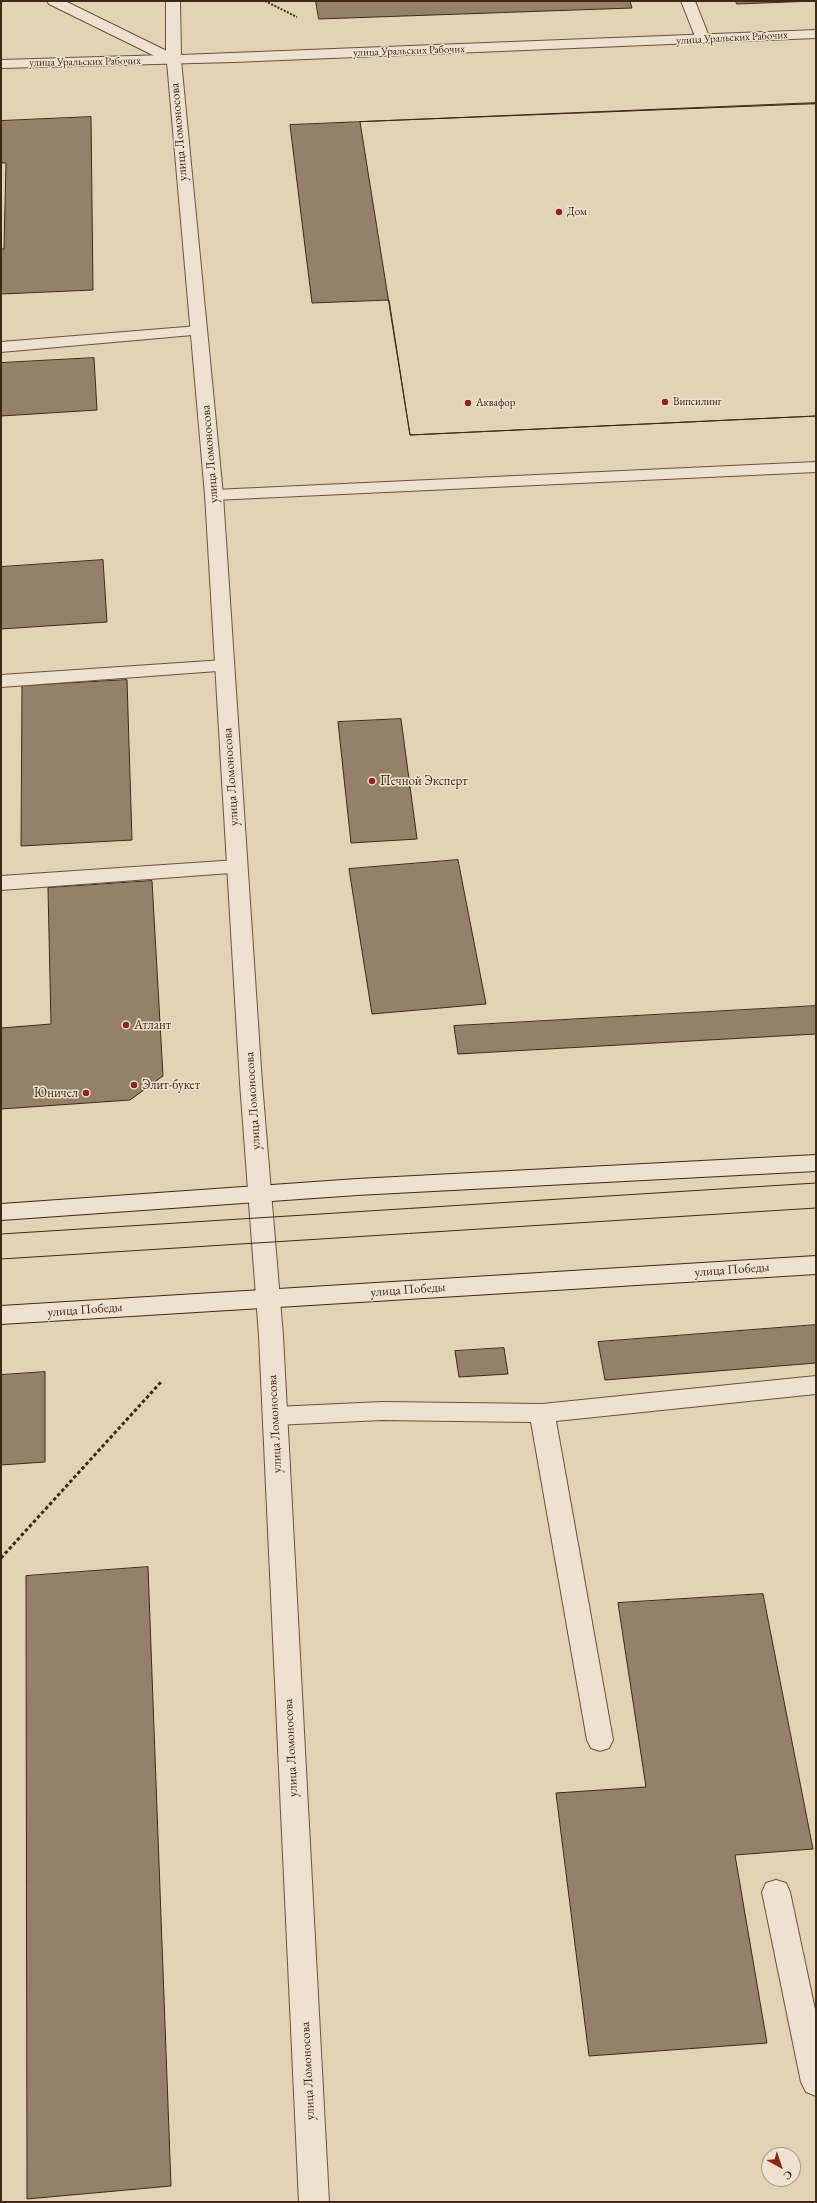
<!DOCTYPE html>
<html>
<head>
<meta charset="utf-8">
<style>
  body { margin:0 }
  #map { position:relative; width:817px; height:2203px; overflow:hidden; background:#e3d3b5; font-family:"EB Garamond",serif }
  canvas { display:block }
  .frame { position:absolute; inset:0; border:2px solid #402817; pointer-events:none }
  .north { position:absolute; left:761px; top:2147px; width:40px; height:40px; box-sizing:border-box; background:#ede2cf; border:1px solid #a89885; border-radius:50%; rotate:140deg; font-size:11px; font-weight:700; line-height:16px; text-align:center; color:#402817 }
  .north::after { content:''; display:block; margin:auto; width:14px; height:18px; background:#8f2418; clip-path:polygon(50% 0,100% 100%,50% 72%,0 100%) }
</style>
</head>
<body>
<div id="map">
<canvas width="817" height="2203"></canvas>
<div class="frame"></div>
<div class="north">С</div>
</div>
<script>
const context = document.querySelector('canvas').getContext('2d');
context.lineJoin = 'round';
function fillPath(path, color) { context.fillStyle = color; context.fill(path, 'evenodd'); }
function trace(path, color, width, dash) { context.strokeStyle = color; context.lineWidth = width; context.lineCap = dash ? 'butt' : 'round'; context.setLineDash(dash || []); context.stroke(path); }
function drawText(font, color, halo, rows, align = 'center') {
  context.font = font + ' "EB Garamond",serif'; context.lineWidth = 3; context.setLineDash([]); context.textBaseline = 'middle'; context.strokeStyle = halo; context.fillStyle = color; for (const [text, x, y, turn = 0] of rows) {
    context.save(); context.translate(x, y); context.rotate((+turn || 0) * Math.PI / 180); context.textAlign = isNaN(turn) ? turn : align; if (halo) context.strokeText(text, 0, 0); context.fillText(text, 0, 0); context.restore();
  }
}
const building = new Path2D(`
  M316 1H630L632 8 319 19Z
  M736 1H814L737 4Z
  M816 103V416L410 435 389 300 312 303 290 125Z
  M816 104V416L410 435 360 122Z
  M91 117 93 290 1 294V249H4L6 163H1V121Z
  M94 358 97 410 1 416V363Z
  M103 560 107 622 1 629V567Z
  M127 680 132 840 21 846 22 686Z
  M401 719 417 839 351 843 338 722Z
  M458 860 486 1004 372 1014 349 869Z
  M152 881 163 1076 130 1100 1 1109V1028L51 1024 48 888Z
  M816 1006V1034L458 1054 454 1026Z
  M816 1325V1363L605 1380 598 1342Z
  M504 1348 508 1374 459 1377 455 1351Z
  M45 1372V1462L1 1465V1375Z
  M148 1567 171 2186 27 2199 26 1576Z
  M763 1594 813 1849 735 1855 767 2043 589 2056 556 1793 646 1787 618 1603Z`);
fillPath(building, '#958169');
trace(building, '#402817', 1);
const service = new Path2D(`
  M681 1H695L710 39 708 42H698L696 39Z
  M198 326 204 328 206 331 204 334 1 352V342Z
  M816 462V472L214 500 208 499 205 495 208 491 214 490Z
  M224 660 231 662 233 666 231 670 1 687V675Z
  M237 860 244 862 247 867 244 872 1 890V876Z
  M816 1376V1394L556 1421 613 1740 609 1748 600 1751 591 1748 587 1740 531 1422 382 1420 275 1425 266 1423 263 1416 266 1409 275 1407 382 1402 542 1404Z
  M776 1880 786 1883 790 1892 816 2014V2096L806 2092 801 2082 762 1892 766 1883Z`);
const minor = new Path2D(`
  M166 1H180L181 55 816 30V38L234 62 1 68V60L166 55Z`);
const tertiary = new Path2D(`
  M47 1H65L179 57 181 60 223 495 262 1083 283 1336 329 2202H299L259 1336 240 1083 205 495 167 62 49 4Z`);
const secondary = new Path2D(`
  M816 1155V1171L357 1195 1 1220V1204L357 1179Z
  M816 1256V1274L1 1324V1306Z`);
trace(service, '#69533e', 2);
trace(minor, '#69533e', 2);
trace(tertiary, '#69533e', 2);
trace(secondary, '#402817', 2);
trace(new Path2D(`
  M265 1 297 17`), '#402817', 2, [2, 1.5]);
trace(new Path2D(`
  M1 1558 161 1382`), '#402817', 3, [3.5, 2.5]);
fillPath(service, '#ede2cf');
fillPath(minor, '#ede2cf');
fillPath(tertiary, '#ede2cf');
fillPath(secondary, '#ede2cf');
trace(new Path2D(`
  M1 1234 816 1183
  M1 1259 816 1208`), '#402817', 1);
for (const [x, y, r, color] of [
  [559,212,4,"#8f2418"],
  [665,402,4,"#8f2418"],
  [468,403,4,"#8f2418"],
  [372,781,4,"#8f2418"],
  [126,1025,4,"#8f2418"],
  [134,1085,4,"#8f2418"],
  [86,1093,4,"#8f2418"]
]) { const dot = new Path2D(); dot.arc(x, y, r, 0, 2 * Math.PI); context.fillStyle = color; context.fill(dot); trace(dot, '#ede2cf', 1.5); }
drawText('11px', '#402817', '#ede2cf', [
  ["улица Уральских Рабочих",732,38,-3],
  ["улица Уральских Рабочих",409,51,-2],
  ["улица Уральских Рабочих",85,62,-1]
]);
drawText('11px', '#402817', '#ede2cf', [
  ["Дом",567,212],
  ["Випсилинг",673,402],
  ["Аквафор",476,403]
], 'left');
drawText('13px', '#402817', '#ede2cf', [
  ["улица Ломоносова",179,132,-95],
  ["улица Ломоносова",210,454,-95],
  ["улица Ломоносова",231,777,-94],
  ["улица Ломоносова",253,1101,-94],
  ["улица Победы",732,1270,-4],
  ["улица Победы",408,1290,-4],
  ["улица Победы",85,1310,-4],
  ["улица Ломоносова",275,1424,-93],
  ["улица Ломоносова",291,1748,-93],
  ["улица Ломоносова",308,2071,-93]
]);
drawText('13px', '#402817', '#ede2cf', [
  ["Печной Эксперт",380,781],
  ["Атлант",134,1025],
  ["Элит-букет",142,1085],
  ["Юничел",78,1093,"right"]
], 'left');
</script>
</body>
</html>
